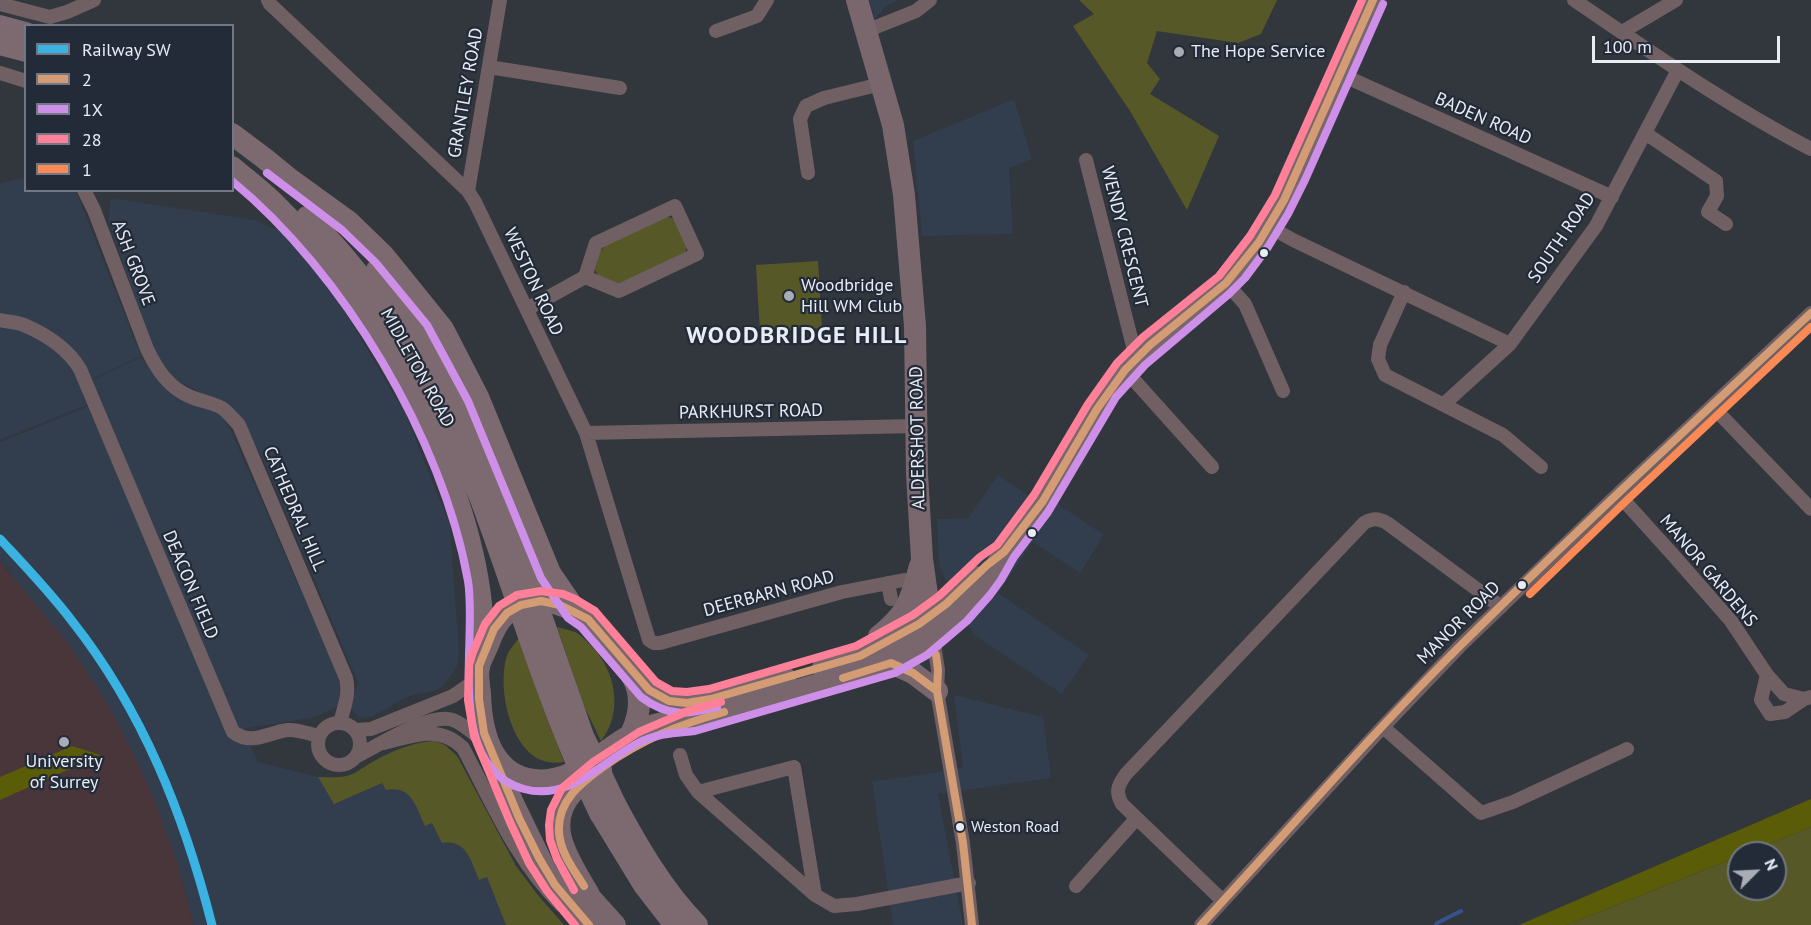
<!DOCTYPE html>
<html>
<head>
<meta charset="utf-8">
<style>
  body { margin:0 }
  #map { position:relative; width:1811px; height:925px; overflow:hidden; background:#32363d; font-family:"PT Sans",sans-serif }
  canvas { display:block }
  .legend { position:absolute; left:24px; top:24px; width:210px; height:168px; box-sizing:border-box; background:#232b38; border:2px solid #717884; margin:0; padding:8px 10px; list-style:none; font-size:18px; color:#e7ecf5 }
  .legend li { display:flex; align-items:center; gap:12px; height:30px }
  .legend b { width:30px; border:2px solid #717884 }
  .north { position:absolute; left:1727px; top:841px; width:60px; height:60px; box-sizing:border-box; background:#232b38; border:2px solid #717884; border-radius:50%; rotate:66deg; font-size:16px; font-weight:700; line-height:24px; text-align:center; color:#e7ecf5 }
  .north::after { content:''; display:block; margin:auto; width:21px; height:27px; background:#a8acb5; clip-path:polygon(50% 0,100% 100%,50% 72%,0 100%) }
  .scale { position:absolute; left:1592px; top:36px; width:188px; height:27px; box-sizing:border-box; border:3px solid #e7ecf5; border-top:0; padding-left:8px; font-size:18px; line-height:21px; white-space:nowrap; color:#e7ecf5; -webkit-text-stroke:4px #232b38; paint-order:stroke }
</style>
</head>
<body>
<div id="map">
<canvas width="1811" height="925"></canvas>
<ul class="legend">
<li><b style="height:8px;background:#3ab3e2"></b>Railway SW</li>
<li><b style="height:8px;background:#d39c74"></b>2</li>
<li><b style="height:8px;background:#ce8fe9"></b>1X</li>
<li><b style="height:8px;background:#ff8098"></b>28</li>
<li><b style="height:8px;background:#f98a56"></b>1</li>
</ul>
<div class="north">N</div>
<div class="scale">100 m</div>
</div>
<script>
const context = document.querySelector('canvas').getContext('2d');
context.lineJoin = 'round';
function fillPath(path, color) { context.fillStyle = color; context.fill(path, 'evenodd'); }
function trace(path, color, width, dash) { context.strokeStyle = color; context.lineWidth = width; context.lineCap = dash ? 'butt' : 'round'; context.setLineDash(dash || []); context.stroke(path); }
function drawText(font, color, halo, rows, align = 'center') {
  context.font = font + ' "PT Sans",sans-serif'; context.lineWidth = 4.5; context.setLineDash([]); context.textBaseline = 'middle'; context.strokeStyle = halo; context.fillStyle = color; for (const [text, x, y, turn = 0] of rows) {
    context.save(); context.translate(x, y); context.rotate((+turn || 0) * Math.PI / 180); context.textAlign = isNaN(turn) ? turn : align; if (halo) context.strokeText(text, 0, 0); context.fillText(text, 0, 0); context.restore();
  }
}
fillPath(new Path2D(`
  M869 0H900L887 5 875 19Z
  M1014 99 1032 159 1009 168 1013 234 922 236 913 141Z
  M25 178 26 190H75L77 193 141 356 80 385 87 405 0 440V183Z
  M111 198 255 220 293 237 347 315 406 415 450 525 459 654 457 667 443 686 437 690 406 697 372 717 360 718 350 708 358 683 264 461 239 417 210 398 173 378 151 346 108 220Z
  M141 357 160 383 176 396 222 415 233 435 341 683 338 706 316 717 243 729 258 762 318 777H343L353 774 376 760 395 751 421 742 435 741 445 745 457 756 516 866 537 894 564 925H194L176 858 8 569 0 561V442L89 406 82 385Z
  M998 475 1026 494 1055 502 1104 535 1080 573 1033 542 998 593 1089 655 1062 694 973 634 939 566 937 519 968 518Z
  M954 695 1043 717 1051 778 938 794 963 925H893L872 782 963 768Z`), '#323d4e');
fillPath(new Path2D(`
  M0 561 72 648 113 713 142 771 156 804 176 858 194 925H0Z`), '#48363a');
fillPath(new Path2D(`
  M1079 0H1277L1261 34 1238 43 1157 31 1147 63 1160 79 1150 94 1219 136 1187 210 1130 111 1073 26 1094 14Z
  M667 216 676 220 687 243 686 252 621 284 598 276 595 270 600 252 606 244Z
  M818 261 822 328 760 332 756 265Z
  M557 627C563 629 570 630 575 632 583 636 590 645 596 651 617 677 622 714 601 741L584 706Z
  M519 638 541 703 564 762C556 763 549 763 541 760 509 747 496 683 508 653 511 648 516 642 519 638Z
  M435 741 445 745 457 756 516 866 537 894 564 925H506L487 877 479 880C471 861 467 839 442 843L432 823 425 826C416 807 412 785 386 790L382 783 334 804 318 777C327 777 338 778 347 776 357 773 366 765 376 760 394 750 414 742 435 741Z
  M1811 827V925H1567L1739 856V889H1775V853H1747Z`), '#565927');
fillPath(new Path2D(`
  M72 746 101 755 0 800V777Z
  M1811 799V827L1747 853H1739V856L1567 925H1519Z`), '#5a5c08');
trace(new Path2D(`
  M1436 925 1437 923 1461 911`), '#37538b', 4);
trace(new Path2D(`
  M268 0 270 4 468 191 475 202 586 433 649 640 654 643H660L842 592 904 580
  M1574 0C1651 52 1728 106 1811 149
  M0 4 50 17 67 12 94 0
  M716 31 757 16 767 0
  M866 31 916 11 930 0
  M1622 32 1676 0
  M489 67 620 88
  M0 73 26 81
  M1340 74 1612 197
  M1645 133 1716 181 1717 196 1708 212 1726 224
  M1086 160 1136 358
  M808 173 800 119 806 106 824 98 881 84
  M84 190 94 210 147 349C157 370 169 388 191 397 201 401 213 403 222 408 228 412 234 420 239 425L346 678C350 694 344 707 340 723
  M468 191 500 0
  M1270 227 1293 240 1510 344
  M1226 283 1245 304 1283 391
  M1404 292 1380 345 1378 359 1385 375 1503 435 1541 467
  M527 309 585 277 596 243 675 206 697 254 619 291 585 277
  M0 320C8 322 17 322 24 325 45 334 68 349 80 369L233 732C252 746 267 733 287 730 297 729 310 734 319 736
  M1125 370 1212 467
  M1444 404 1510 344 1596 226 1678 70
  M1712 406 1811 509
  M586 433 916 426
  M1618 494 1674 556 1731 621 1767 675 1784 694 1804 699 1811 697
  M888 583 891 599
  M933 637 938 670 937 691 963 843 972 925
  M1767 675 1761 700 1770 714 1785 712 1804 699
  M318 744a21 21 0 1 1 42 0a21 21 0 1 1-42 0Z
  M1383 727 1481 813 1513 802 1627 749
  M355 730 371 729 453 696 479 678
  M384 743C413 736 439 724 463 748 492 802 516 861 561 905
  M680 755 686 775 698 792 815 895 834 906 857 904 969 883
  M357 756C379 745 430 712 453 720 466 725 477 737 488 745
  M698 792 794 767 815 895
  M1076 886 1136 819
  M1223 901 1122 804C1115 792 1118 785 1126 774L1364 523C1373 518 1378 518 1387 523L1501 607
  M1201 925 1378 732 1462 644 1618 494 1811 313`), '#706063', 14);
trace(new Path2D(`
  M857 0 893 125 904 195 915 326 917 474 922 559 933 637
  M879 636C909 612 910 601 920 566
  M891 663 913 673 937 691
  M823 668C880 652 933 620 975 577
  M632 671C642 682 652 695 667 700 692 710 758 686 785 678
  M631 734C647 700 638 679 615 651 606 640 597 626 585 618 563 601 528 593 506 614 497 622 492 634 488 645 485 652 481 659 479 666 477 674 479 685 480 693 481 730 490 775 534 780 572 785 600 752 631 735 650 724 669 720 692 721L891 663 915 650 933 637 954 620 978 594 993 572 1004 552 1043 501 1097 409 1125 370 1150 345 1226 283 1248 258 1270 227 1284 200 1373 0
  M496 760 512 801 547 873 589 925
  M578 884 615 925
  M589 895C572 864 542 827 572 793 579 784 591 777 601 770`), '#79676d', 22);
trace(new Path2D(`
  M0 26 26 33
  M0 44 26 51
  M232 134 264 158 302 189
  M232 167C246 179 261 190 274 203 371 297 467 468 481 604 483 624 479 646 479 667
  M291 180 349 222 384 256 443 329 478 397 550 573 576 611
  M307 217C387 294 437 392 479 494
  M377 270C422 329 456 394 485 462
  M615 804C638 847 663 890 697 925
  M600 813 644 885 675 925`), '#7c6a70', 22);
trace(new Path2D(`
  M485 462 513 535 583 736 615 804
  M479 494C519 600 549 710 600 813`), '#7c6a70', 22);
trace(new Path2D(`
  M936 655 938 670 937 691 963 843 972 925
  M843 678 891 663 913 673 937 691
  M584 886C574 870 560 852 559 832 557 801 581 783 603 767 643 739 678 725 724 712
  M589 925 555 885 539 858 519 818 484 733 479 699V666L494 629 507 613 521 605 541 601 560 605 588 619 649 690 669 701 687 703 711 699 860 656 919 624 946 604 987 565 1004 552 1043 501 1097 409 1125 370 1150 345 1226 283 1259 242 1284 200 1373 0
  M1201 925C1288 831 1372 733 1463 643 1576 531 1694 422 1811 313`), '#d39c74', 8);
trace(new Path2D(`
  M267 173 342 230 376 263 427 325 468 401 541 578 568 618 581 627 641 697C668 717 687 715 717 707
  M232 181C343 272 443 439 468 581 478 640 443 767 524 789 571 802 604 759 642 741 660 733 676 733 695 731L895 673 927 655 967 621 990 595 1001 580 1014 557 1048 512 1116 397 1145 365 1229 294 1245 278 1268 247 1288 214 1305 180 1383 4`), '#ce8fe9', 8);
trace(new Path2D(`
  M574 890 557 859 550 840 549 825 551 810 562 788 593 762 639 732 688 711 721 702
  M575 925 547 891 529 863 510 822 474 736 468 700 469 665 473 652 485 624 499 606 517 595 541 591 563 594 575 599 595 611 656 682 672 691 687 692 709 689 856 646 913 615 939 596 980 557 997 545 1034 495 1088 404 1117 363 1143 337 1219 276 1250 236 1275 195 1362 0`), '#ff8098', 8);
trace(new Path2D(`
  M1530 594 1625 502 1811 327`), '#f98a56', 8);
trace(new Path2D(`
  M0 539C25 566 50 592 72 621 143 711 184 815 212 925`), '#3ab3e2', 9);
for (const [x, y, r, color] of [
  [1179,52,6,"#a8acb5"],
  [1264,253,5,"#e7ecf5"],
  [789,296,6,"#a8acb5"],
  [1032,533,5,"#e7ecf5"],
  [1522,585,5,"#e7ecf5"],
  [64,742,6,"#a8acb5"],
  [960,827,5,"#e7ecf5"]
]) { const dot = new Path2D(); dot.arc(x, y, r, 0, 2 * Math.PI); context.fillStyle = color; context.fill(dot); trace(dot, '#232b38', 2); }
drawText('16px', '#e7ecf5', '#232b38', [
  ["Weston Road",971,827]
], 'left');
drawText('18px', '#e7ecf5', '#232b38', [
  ["The Hope Service",1191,52],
  ["Woodbridge",801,286],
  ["Hill WM Club",801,307],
  ["University",64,762,"center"],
  ["of Surrey",64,783,"center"]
], 'left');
drawText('18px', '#e7ecf5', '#232b38', [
  ["GRANTLEY ROAD",466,93,-80],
  ["BADEN ROAD",1483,119,24],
  ["WENDY CRESCENT",1124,237,76],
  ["SOUTH ROAD",1562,238,-56],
  ["ASH GROVE",133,263,69],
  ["WESTON ROAD",533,282,65],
  ["MIDLETON ROAD",417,368,61],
  ["PARKHURST ROAD",751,412,-1],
  ["ALDERSHOT ROAD",918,438,-91],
  ["CATHEDRAL HILL",294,509,67],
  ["MANOR GARDENS",1708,571,50],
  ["DEACON FIELD",190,585,67],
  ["DEERBARN ROAD",769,594,-15],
  ["MANOR ROAD",1459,623,-45]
]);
context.letterSpacing = '1.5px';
drawText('bold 24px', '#e7ecf5', '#232b38', [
  ["WOODBRIDGE HILL",797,336]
]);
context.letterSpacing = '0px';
</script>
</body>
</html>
